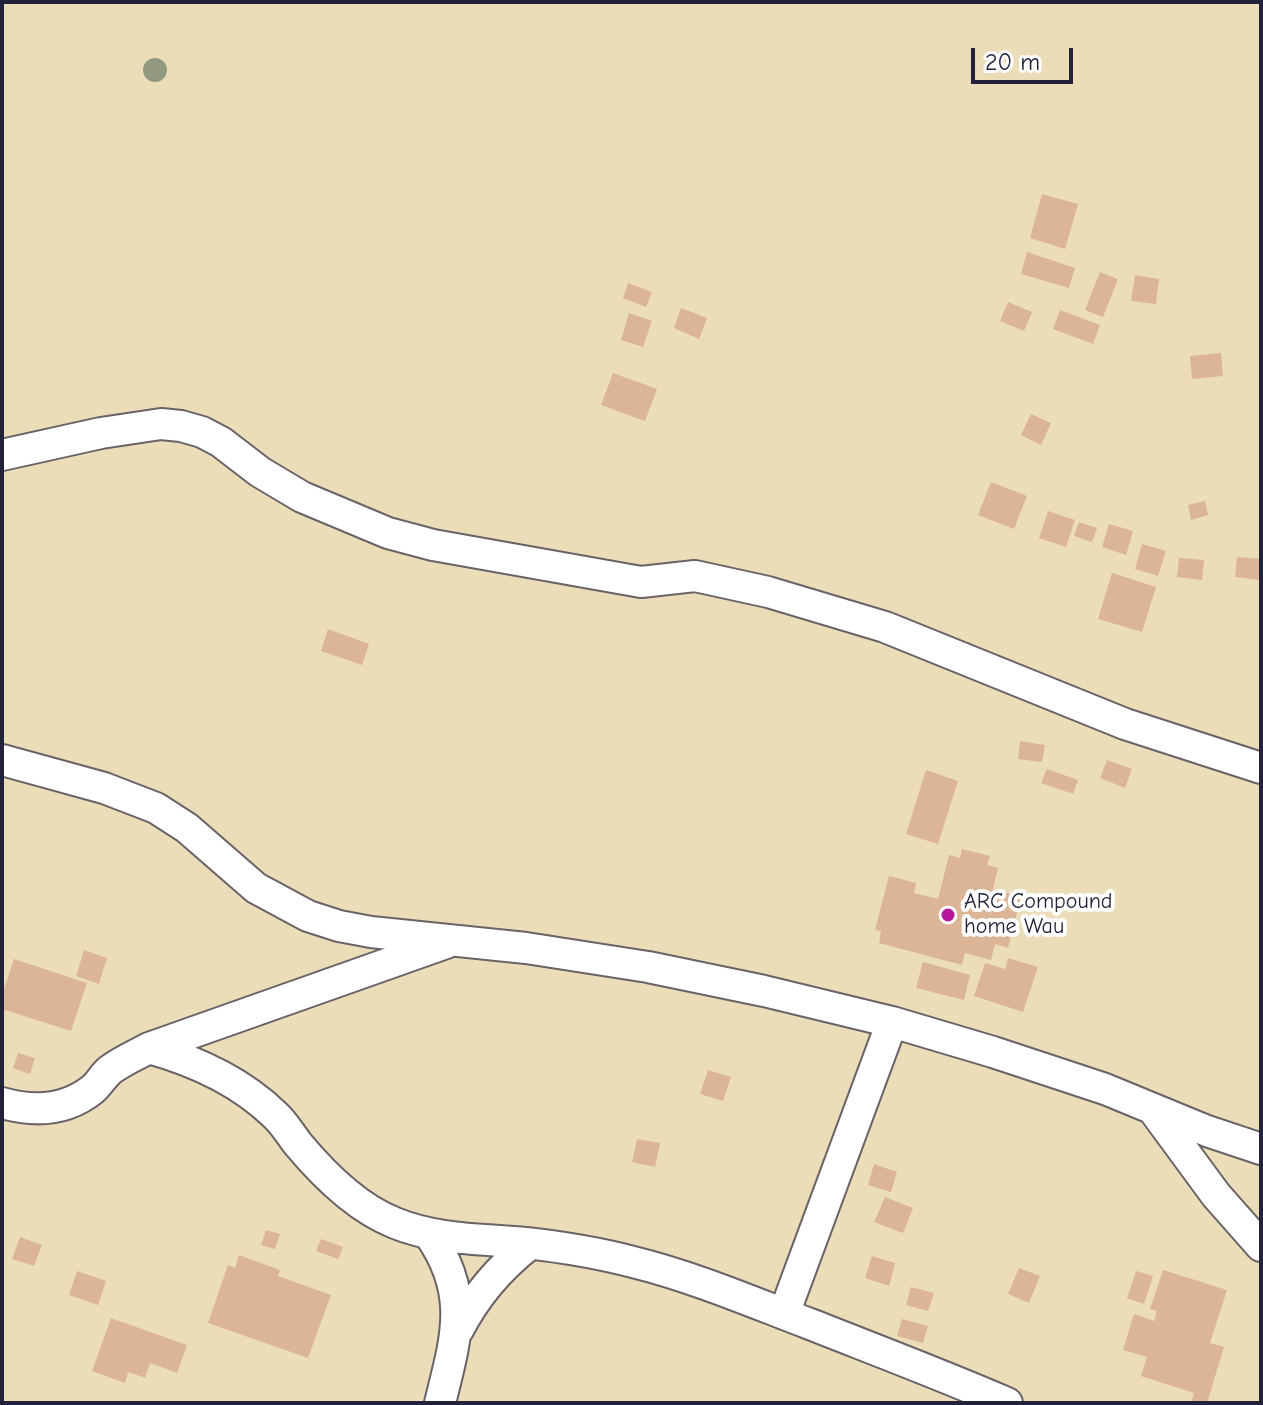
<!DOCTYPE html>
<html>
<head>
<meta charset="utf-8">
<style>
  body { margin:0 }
  #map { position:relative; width:1263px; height:1405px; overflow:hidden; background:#ecddb9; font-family:"Comic Neue",sans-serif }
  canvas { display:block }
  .frame { position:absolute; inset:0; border:4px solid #22223b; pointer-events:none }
  .scale { position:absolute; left:971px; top:48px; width:102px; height:36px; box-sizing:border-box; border:4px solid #22223b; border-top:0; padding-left:10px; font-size:24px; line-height:28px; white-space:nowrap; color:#22223b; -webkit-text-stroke:6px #fff; paint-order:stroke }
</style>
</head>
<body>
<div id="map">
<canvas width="1263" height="1405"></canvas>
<div class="frame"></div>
<div class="scale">20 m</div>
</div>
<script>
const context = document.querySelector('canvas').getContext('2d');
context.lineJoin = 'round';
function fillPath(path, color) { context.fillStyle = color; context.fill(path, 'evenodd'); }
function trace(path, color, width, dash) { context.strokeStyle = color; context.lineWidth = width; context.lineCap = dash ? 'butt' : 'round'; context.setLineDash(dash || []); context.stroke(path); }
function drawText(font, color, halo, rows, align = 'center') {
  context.font = font + ' "Comic Neue",sans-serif'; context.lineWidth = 8; context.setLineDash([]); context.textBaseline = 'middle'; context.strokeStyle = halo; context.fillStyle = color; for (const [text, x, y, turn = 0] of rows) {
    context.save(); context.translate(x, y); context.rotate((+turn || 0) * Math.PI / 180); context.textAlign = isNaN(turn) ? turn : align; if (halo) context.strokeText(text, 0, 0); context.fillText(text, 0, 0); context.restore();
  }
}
fillPath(new Path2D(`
  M1042 194 1078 204 1065 249 1030 238Z
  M1027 252 1075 268 1069 288 1021 274Z
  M1100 272 1118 279 1103 317 1085 310Z
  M1135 275 1159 279 1156 304 1131 301Z
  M628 283 652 292 646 307 623 298Z
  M1008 302 1032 312 1024 331 1000 321Z
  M681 308 707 318 699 339 674 328Z
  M1060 310 1100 325 1093 344 1053 329Z
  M629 313 652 321 643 347 621 340Z
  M1221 353 1223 376 1192 379 1190 356Z
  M613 373 657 389 645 421 601 405Z
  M1031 414 1051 423 1041 445 1021 435Z
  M991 482 1027 496 1014 529 978 515Z
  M1205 501 1208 515 1191 520 1188 505Z
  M1048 511 1075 520 1066 547 1039 538Z
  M1079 522 1097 528 1092 542 1074 536Z
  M1109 524 1133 531 1126 555 1102 547Z
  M1142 544 1166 551 1158 576 1135 569Z
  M1237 557 1261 559 1260 580 1235 577Z
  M1179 558 1204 560 1202 580 1177 577Z
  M1112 573 1156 587 1142 632 1098 619Z
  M328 629 369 644 362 665 321 651Z
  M1020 741 1045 745 1042 762 1018 759Z
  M1107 760 1132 769 1125 788 1100 778Z
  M1047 769 1078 780 1073 794 1041 783Z
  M926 770 958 781 938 844 906 834Z
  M962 849 990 856 987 865 998 868 993 889 1021 897 1008 948 995 944 991 960 965 953 962 965 879 943 881 931 875 930 889 876 916 883 914 893 938 899 949 855 960 858Z
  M84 950 107 958 99 984 76 976Z
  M1008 958 1038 967 1023 1012 974 996 985 963 1005 969Z
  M14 959 87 983 71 1031 2 1009V995Z
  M923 962 970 975 964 1000 916 988Z
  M18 1053 35 1058 30 1074 13 1068Z
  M708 1070 731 1077 723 1101 700 1094Z
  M637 1139 660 1143 655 1167 632 1162Z
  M874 1164 897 1172 891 1192 868 1185Z
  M885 1197 913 1208 903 1233 874 1222Z
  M266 1230 280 1234 275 1249 261 1245Z
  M20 1237 42 1245 34 1266 12 1259Z
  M321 1239 343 1247 338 1259 316 1251Z
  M239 1255 280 1270 278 1276 331 1295 308 1358 208 1323 228 1265 235 1268Z
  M872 1256 895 1263 889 1286 865 1278Z
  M1019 1268 1040 1276 1029 1303 1008 1294Z
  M1163 1270 1227 1290 1210 1343 1224 1347 1207 1403H1191L1194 1393 1141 1376 1147 1357 1123 1350 1134 1314 1154 1321 1157 1311 1150 1309Z
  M77 1271 106 1281 98 1305 69 1295Z
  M1136 1271 1153 1276 1144 1304 1127 1298Z
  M911 1287 934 1293 928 1311 906 1305Z
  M111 1318 187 1345 177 1373 150 1363 145 1378 128 1372 125 1383 92 1371Z
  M902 1319 928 1326 923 1343 897 1336Z`), '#dbb596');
const street = new Path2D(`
  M2 455 101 433 161 424 181 426 202 432 221 442 260 472 302 497 388 533 433 545 641 582 695 576 768 592 885 627 1125 724 1261 768
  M2 760 104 788 156 808 187 828 256 888 308 916 339 926 371 932 526 948 648 967 764 991 892 1022 993 1052 1105 1089 1207 1131 1261 1149
  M149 1048C196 1061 240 1081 275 1115 284 1123 290 1134 298 1144 323 1174 357 1208 395 1223 436 1240 483 1239 526 1243 562 1247 599 1253 633 1262 694 1277 752 1302 810 1324 876 1350 942 1375 1007 1403
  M2 1103C34 1112 66 1111 93 1089 99 1084 103 1076 110 1070 122 1061 136 1055 149 1048L446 943
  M1155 1112 1216 1195 1261 1246
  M429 1234C471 1294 456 1338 440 1403
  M784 1314 892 1022
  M458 1330C476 1295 499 1268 530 1244`);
trace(street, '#696367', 34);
trace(street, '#fff', 30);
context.fillStyle = '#939881';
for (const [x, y] of [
  [155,70]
]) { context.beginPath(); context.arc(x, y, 12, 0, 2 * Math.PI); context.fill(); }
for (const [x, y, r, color] of [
  [948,915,8,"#b5179e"]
]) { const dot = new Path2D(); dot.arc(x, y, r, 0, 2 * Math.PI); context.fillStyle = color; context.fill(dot); trace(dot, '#fff', 3); }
drawText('22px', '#22223b', '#fff', [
  ["ARC Compound",964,902],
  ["home Wau",964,927]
], 'left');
</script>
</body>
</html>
